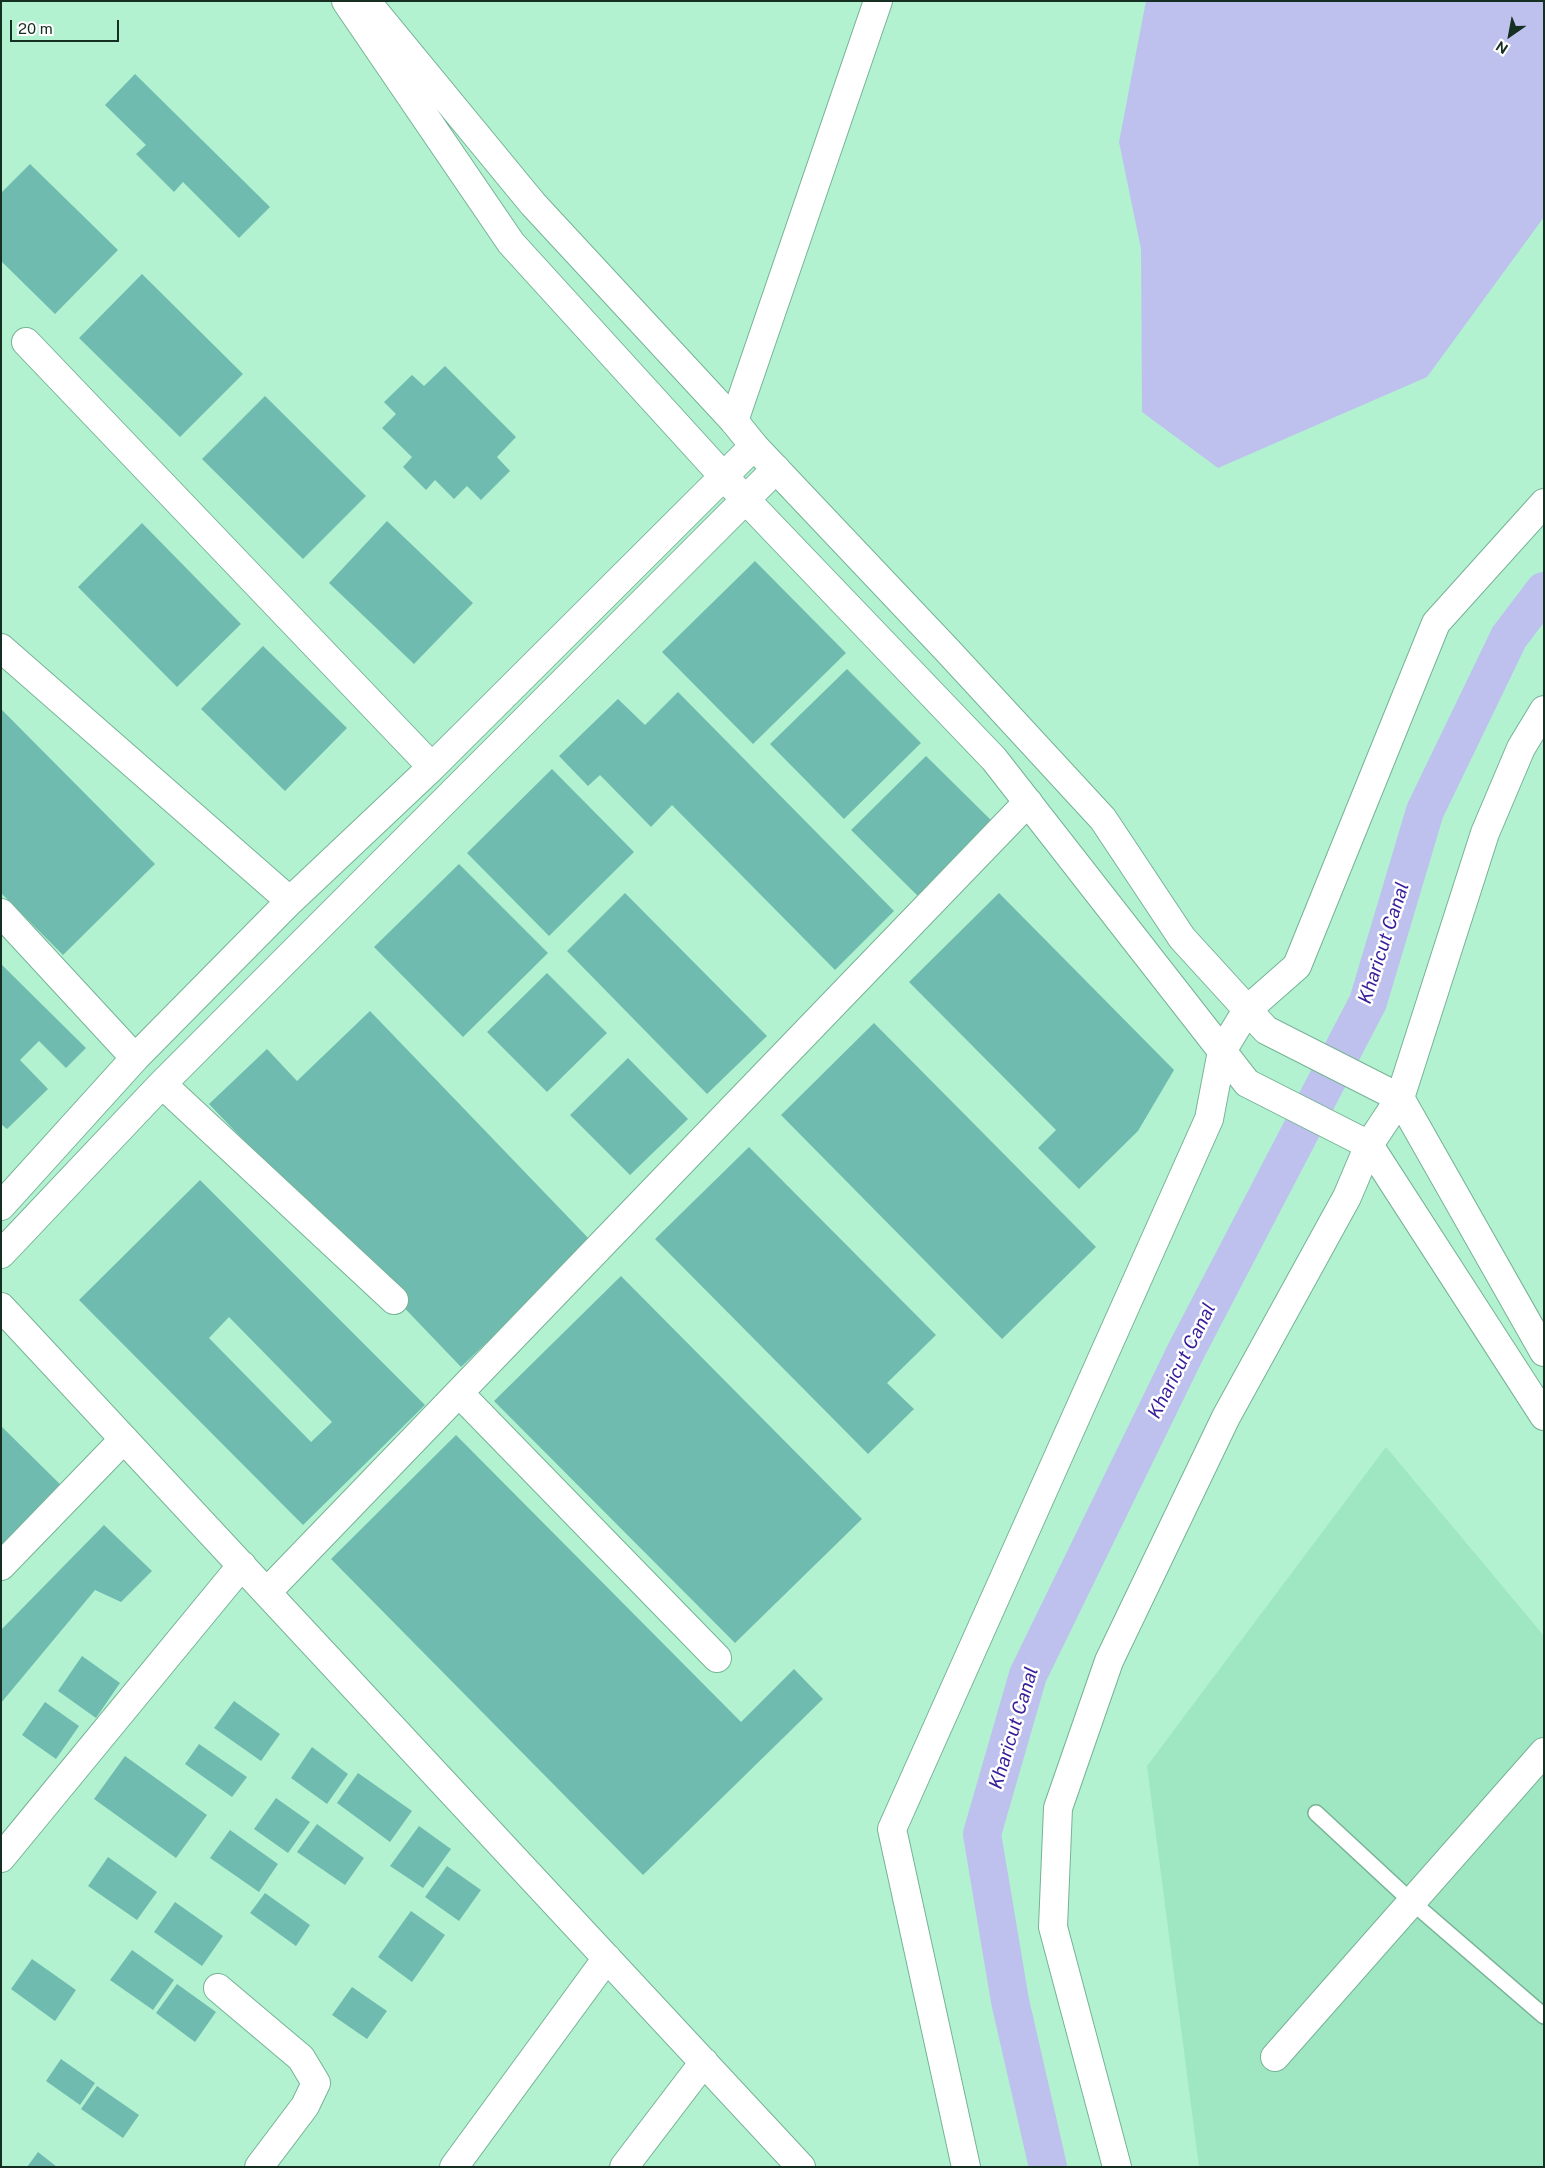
<!DOCTYPE html>
<html>
<head>
<meta charset="utf-8">
<style>
  body { margin:0 }
  #map { position:relative; width:1545px; height:2168px; overflow:hidden; background:#b2f2d1; font-family:"Public Sans",sans-serif }
  canvas { display:block }
  .frame { position:absolute; inset:0; border:2px solid #162f23; pointer-events:none }
  .north { position:absolute; left:1485px; top:10px; width:50px; height:50px; -webkit-text-stroke:4px #fff; paint-order:stroke; rotate:213deg; font-size:14px; font-weight:700; line-height:20px; text-align:center; color:#162f23 }
  .north::after { content:''; display:block; margin:auto; width:18px; height:22px; background:#162f23; clip-path:polygon(50% 0,100% 100%,50% 72%,0 100%) }
  .scale { position:absolute; left:10px; top:20px; width:109px; height:22px; box-sizing:border-box; border:2px solid #162f23; border-top:0; padding-left:6px; font-size:15px; line-height:18px; white-space:nowrap; color:#162f23; -webkit-text-stroke:4px #fff; paint-order:stroke }
</style>
</head>
<body>
<div id="map">
<canvas width="1545" height="2168"></canvas>
<div class="frame"></div>
<div class="north">N</div>
<div class="scale">20 m</div>
</div>
<script>
const context = document.querySelector('canvas').getContext('2d');
context.lineJoin = 'round';
function fillPath(path, color) { context.fillStyle = color; context.fill(path, 'evenodd'); }
function trace(path, color, width, dash) { context.strokeStyle = color; context.lineWidth = width; context.lineCap = dash ? 'butt' : 'round'; context.setLineDash(dash || []); context.stroke(path); }
function drawText(font, color, halo, rows, align = 'center') {
  context.font = font + ' "Public Sans",sans-serif'; context.lineWidth = 5; context.setLineDash([]); context.textBaseline = 'middle'; context.strokeStyle = halo; context.fillStyle = color; for (const [text, x, y, turn = 0] of rows) {
    context.save(); context.translate(x, y); context.rotate((+turn || 0) * Math.PI / 180); context.textAlign = isNaN(turn) ? turn : align; if (halo) context.strokeText(text, 0, 0); context.fillText(text, 0, 0); context.restore();
  }
}
fillPath(new Path2D(`
  M1386 1447 1544 1636V2167H1199L1147 1766Z`), '#9fe7c3');
fillPath(new Path2D(`
  M1146 1H1544V217L1427 377 1218 468 1142 412 1141 249 1119 142Z`), '#bec1ed');
trace(new Path2D(`
  M1048 2167 1010 2001 982 1834 1028 1675 1186 1351 1368 1002 1425 811 1509 637 1544 591`), '#bec1ed', 38);
fillPath(new Path2D(`
  M135 74 270 207 239 238 183 182 174 192 136 154 146 145 105 105Z
  M30 164 118 250 55 314 1 261V193Z
  M142 274 243 374 180 437 79 338Z
  M445 366 516 437 497 457 510 471 481 500 467 486 454 499 435 480 426 490 403 467 412 457 382 428 396 414 384 402 412 375 424 386Z
  M265 396 366 496 303 559 202 459Z
  M387 521 473 603 414 664 329 583Z
  M142 523 241 624 177 687 78 587Z
  M755 561 846 653 753 744 662 652Z
  M263 646 347 728 285 791 201 709Z
  M847 669 921 743 844 819 770 744Z
  M678 692 894 911 835 970 672 805 651 827 600 775 588 786 559 756 618 699 645 725Z
  M1 709 155 864 63 955 1 893Z
  M926 756 1000 829 925 903 851 830Z
  M552 769 634 852 549 936 467 853Z
  M459 864 548 953 463 1037 374 947Z
  M625 893 767 1036 707 1094 567 951Z
  M999 893 1174 1070 1138 1131 1079 1189 1038 1148 1056 1130 909 982Z
  M1 964 86 1048 66 1068 39 1041 20 1060 48 1089 7 1129 1 1124Z
  M547 973 607 1033 547 1092 487 1032Z
  M370 1011 592 1242 461 1367 209 1104 267 1049 297 1081Z
  M874 1023 1096 1247 1002 1339 781 1115Z
  M628 1058 688 1119 630 1175 570 1115Z
  M749 1147 936 1335 887 1383 914 1409 868 1454 655 1239Z
  M200 1180 425 1405 303 1525 79 1300ZM229 1317 332 1422 311 1442 209 1338Z
  M621 1276 862 1519 735 1643 494 1401Z
  M1 1426 70 1494 1 1563Z
  M456 1435 741 1722 794 1669 823 1699 643 1875 331 1559Z
  M104 1525 152 1571 121 1602 95 1590 1 1703V1630Z
  M82 1656 120 1683 96 1718 58 1691Z
  M234 1701 280 1734 261 1761 214 1728Z
  M45 1702 79 1726 56 1759 22 1735Z
  M199 1744 247 1777 232 1797 185 1764Z
  M312 1747 348 1774 327 1804 291 1778Z
  M125 1756 207 1815 176 1858 94 1799Z
  M358 1773 412 1811 390 1842 337 1803Z
  M276 1798 310 1822 288 1853 254 1829Z
  M317 1824 364 1858 345 1885 297 1852Z
  M419 1826 451 1849 423 1888 390 1866Z
  M230 1830 278 1864 259 1892 210 1858Z
  M108 1857 157 1892 137 1920 88 1886Z
  M447 1866 481 1890 459 1921 425 1897Z
  M265 1893 310 1925 296 1946 250 1913Z
  M175 1902 223 1936 202 1966 154 1932Z
  M411 1911 445 1935 412 1982 378 1957Z
  M132 1950 174 1980 153 2010 110 1980Z
  M32 1959 76 1990 55 2021 11 1989Z
  M177 1984 216 2012 195 2042 156 2013Z
  M352 1987 387 2011 367 2039 332 2015Z
  M61 2059 95 2083 80 2105 46 2081Z
  M97 2086 139 2115 123 2138 81 2109Z
  M38 2152 57 2167H27Z`), '#6fbbaf');
const service = new Path2D(`
  M1316 1813 1412 1902 1544 2016`);
const minor = new Path2D(`
  M26 342 432 767
  M734 421 878 1
  M1 648 290 901
  M1 913 135 1058
  M162 1084 394 1300
  M1 1206 135 1058 290 901 432 767 754 446
  M1 1254 162 1084 776 469
  M1 1307 801 2167
  M459 1393 717 1658
  M1 1566 124 1439
  M267 1592 1028 802
  M1 1858 242 1565
  M218 1988 301 2058 316 2083 305 2106 259 2167
  M1275 2057 1544 1752
  M454 2167 607 1958
  M624 2167 704 2062`);
const tertiary = new Path2D(`
  M966 2167 892 1829 1209 1119 1222 1051 1247 1010 1297 966 1436 623 1544 503
  M1117 2167 1053 1927 1058 1808 1109 1661 1226 1417 1347 1197 1369 1145 1400 1098 1485 833 1521 748 1544 710`);
const secondary = new Path2D(`
  M346 1 511 243 724 477 994 759 1247 1083 1369 1145 1544 1416
  M366 1 533 204 734 421 754 446 948 651 1103 819 1182 938 1266 1030 1400 1098 1544 1352`);
trace(service, '#76b395', 18);
trace(minor, '#76b395', 30);
trace(tertiary, '#76b395', 30);
trace(secondary, '#76b395', 30);
trace(service, '#fff', 15);
trace(minor, '#fff', 28);
trace(tertiary, '#fff', 28);
trace(secondary, '#fff', 28);
drawText('italic 19px', '#391e9b', '#fff', [
  ["Kharicut Canal",1384,943,-72],
  ["Kharicut Canal",1182,1361,-63],
  ["Kharicut Canal",1014,1728,-73]
]);
</script>
</body>
</html>
